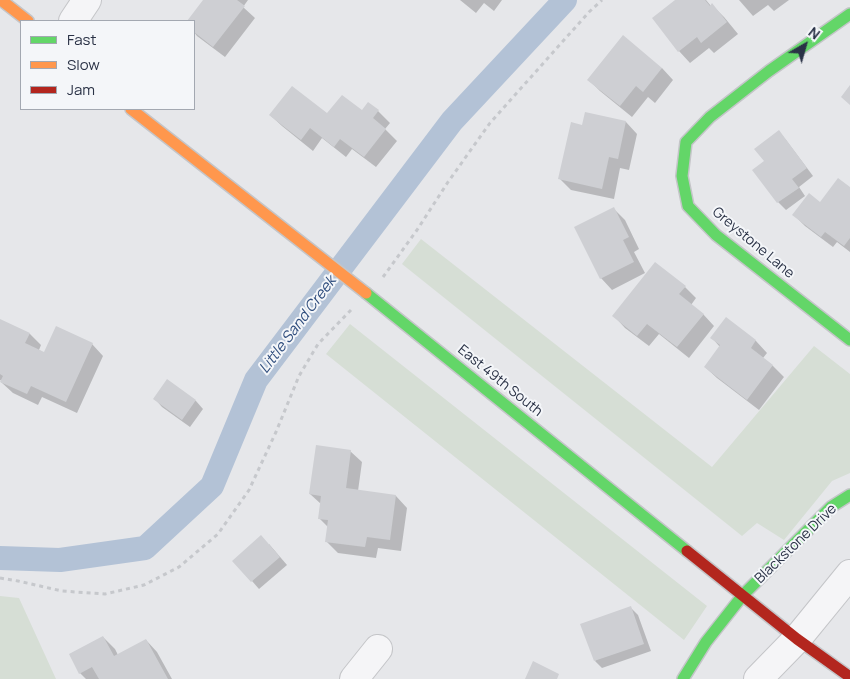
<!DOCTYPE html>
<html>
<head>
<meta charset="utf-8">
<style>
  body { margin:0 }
  #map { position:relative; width:850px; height:679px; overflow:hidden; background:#e6e7ea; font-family:Manrope,sans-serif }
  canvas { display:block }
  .legend { position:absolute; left:20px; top:20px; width:175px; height:90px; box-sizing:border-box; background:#f4f6f9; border:1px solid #a3a8b1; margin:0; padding:6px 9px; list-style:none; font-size:15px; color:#2a3246 }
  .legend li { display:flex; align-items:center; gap:10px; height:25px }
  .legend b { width:25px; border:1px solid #a3a8b1 }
  .north { position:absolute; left:780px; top:20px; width:50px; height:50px; -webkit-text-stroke:4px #f4f6f9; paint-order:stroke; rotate:38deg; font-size:14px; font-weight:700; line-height:20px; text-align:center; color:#2a3246 }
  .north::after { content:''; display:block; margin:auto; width:18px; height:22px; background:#2a3246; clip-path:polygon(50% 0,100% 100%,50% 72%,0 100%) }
</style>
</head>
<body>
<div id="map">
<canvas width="850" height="679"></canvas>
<ul class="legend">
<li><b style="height:6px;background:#63d668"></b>Fast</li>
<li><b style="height:6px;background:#ff974d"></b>Slow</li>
<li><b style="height:6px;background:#b3261e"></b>Jam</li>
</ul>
<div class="north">N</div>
</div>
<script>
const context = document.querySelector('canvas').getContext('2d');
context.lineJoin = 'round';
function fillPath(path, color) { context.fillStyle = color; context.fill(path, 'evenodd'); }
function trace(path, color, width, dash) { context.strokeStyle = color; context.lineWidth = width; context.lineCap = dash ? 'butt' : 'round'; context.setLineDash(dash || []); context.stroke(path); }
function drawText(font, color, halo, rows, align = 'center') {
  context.font = font + ' Manrope,sans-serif'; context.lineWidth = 4; context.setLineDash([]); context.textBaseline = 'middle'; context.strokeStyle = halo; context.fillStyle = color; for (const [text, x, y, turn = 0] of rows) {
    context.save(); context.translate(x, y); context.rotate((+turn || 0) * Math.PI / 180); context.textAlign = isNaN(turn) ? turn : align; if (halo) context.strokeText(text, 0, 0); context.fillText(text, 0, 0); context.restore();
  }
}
fillPath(new Path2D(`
  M421 239 712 467 814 346 850 374V473L832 481 784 540 757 523 742 536 402 264Z
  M350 324 707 606 684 640 326 354Z
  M0 596 19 598 56 679H0Z`), '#d6ded5');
fillPath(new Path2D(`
  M205 0H248L243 7 255 18 225 57 197 36 194 32V21H188Z
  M460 0H502L494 11 484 3 476 13Z
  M677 0H706L711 6 712 5 724 17 738 34 714 53 709 48 690 63 679 51Z
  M739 0H789L774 11 768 5 753 16Z
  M662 68 673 80 655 103 648 97 632 117 600 91 589 80Z
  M368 103 378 111 390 123 385 129 397 141 376 167 352 149 346 157 322 138 313 151 282 126 270 115H327L362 111Z
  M626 122 637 134 629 170 620 168 614 199 571 190 560 179 583 126Z
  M779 132 786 140 813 176 799 187 805 196 786 210 778 202 754 170 766 162Z
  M850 189V252L837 242 833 247 805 226 794 215Z
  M613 208 625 220 639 249 634 252 645 273 612 290 601 278Z
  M685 287 696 298 691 305 703 314 714 326 689 358 659 334 649 346 625 328 614 316Z
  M726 319 756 341 767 353 763 358 773 366 784 377 759 410 717 378 705 367 720 347 712 338Z
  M0 321 30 334 41 345 39 350 44 353 92 344 103 356 77 413 42 397 38 405 13 393 1 382 2 381 0 380Z
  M167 381 196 401 203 409 190 427 162 407 155 399Z
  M350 451 362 462 358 491 396 496 407 508 401 551 378 548 376 558 338 553 326 541 328 527 319 518 321 504 310 494Z
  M269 544 287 565 259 589 252 581Z
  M630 607 638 615 651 651 602 668 595 661Z
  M103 637 115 649 118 655 146 640 157 652 172 679H86L80 673 70 655Z`), '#0003');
trace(new Path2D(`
  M0 558 60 560 145 548 212 486 256 380 452 121 565 0`), '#b3c2d6', 24);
fillPath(new Path2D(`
  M203 0H237L245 6 213 47 194 32V21H187Z
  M675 0H705L710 6 712 3 727 22 701 43 697 37 678 52 652 18Z
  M623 35 662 68 643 92 636 86 620 106 587 80Z
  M850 85V105L841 97Z
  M292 86 327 113 342 95 362 110 368 102 379 110 373 118 386 129 364 157 340 139 334 147 310 128 301 140 269 115Z
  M585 112 626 121 618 159 609 157 602 189 558 179 571 122 582 125Z
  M779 130 807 168 792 179 799 188 777 203 752 170 764 161 754 149Z
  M838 178 850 187V238L844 246 825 232 821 237 792 215 809 193 820 202Z
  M614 207 629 237 623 240 634 262 600 279 574 227Z
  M655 262 686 286 679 294 704 314 677 347 647 324 637 336 612 316Z
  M726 317 756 340 751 348 773 365 747 400 704 367 720 345 710 338Z
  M0 319 30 333 25 343 44 352 56 326 93 343 66 402 31 386 27 394 0 382 3 376 0 374Z
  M167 379 196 400 182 420 153 399Z
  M316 445 351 450 346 488 396 495 390 540 367 537 365 547 325 542 328 520 318 519 321 496 309 494Z
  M261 535 280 557 251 582 232 561Z
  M631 606 644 644 594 661 580 624Z
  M103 636 114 656 146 639 168 679H99L92 667 79 674 69 654Z
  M533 661 559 674 557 679H525Z`), '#cecfd3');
const street = new Path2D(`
  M73 21 87 0
  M354 679 378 649
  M758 679 797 639 850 574`);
const fast = new Path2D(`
  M850 14 769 71 710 117 686 142 682 176 688 206 716 235 850 340
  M366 293 687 551
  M683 679 706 642 743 595 831 507 850 495`);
const slow = new Path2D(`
  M1 0 28 21
  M131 109 366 293`);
const jam = new Path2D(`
  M687 551 797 639 850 677`);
trace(street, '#c4c5c8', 30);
trace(fast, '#c4c5c8', 14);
trace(slow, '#c4c5c8', 14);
trace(jam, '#c4c5c8', 14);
trace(new Path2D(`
  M383 277 417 230 448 182 490 123 589 12 602 0
  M0 578 18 581 62 591 105 594 144 585 179 567 218 534 249 490 276 432 299 376 318 344 351 310`), '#c6c8cc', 3, [4, 4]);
trace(street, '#f5f5f7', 28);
trace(fast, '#63d668', 11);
trace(slow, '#ff974d', 11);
trace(jam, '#b3261e', 11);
drawText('14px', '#2a3246', '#f4f6f9', [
  ["Greystone Lane",753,243,40],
  ["East 49th South",500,381,39],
  ["Blackstone Drive",796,544,-44]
]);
drawText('italic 15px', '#304e7e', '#f4f6f9', [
  ["Little Sand Creek",298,325,-53]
]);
</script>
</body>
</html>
